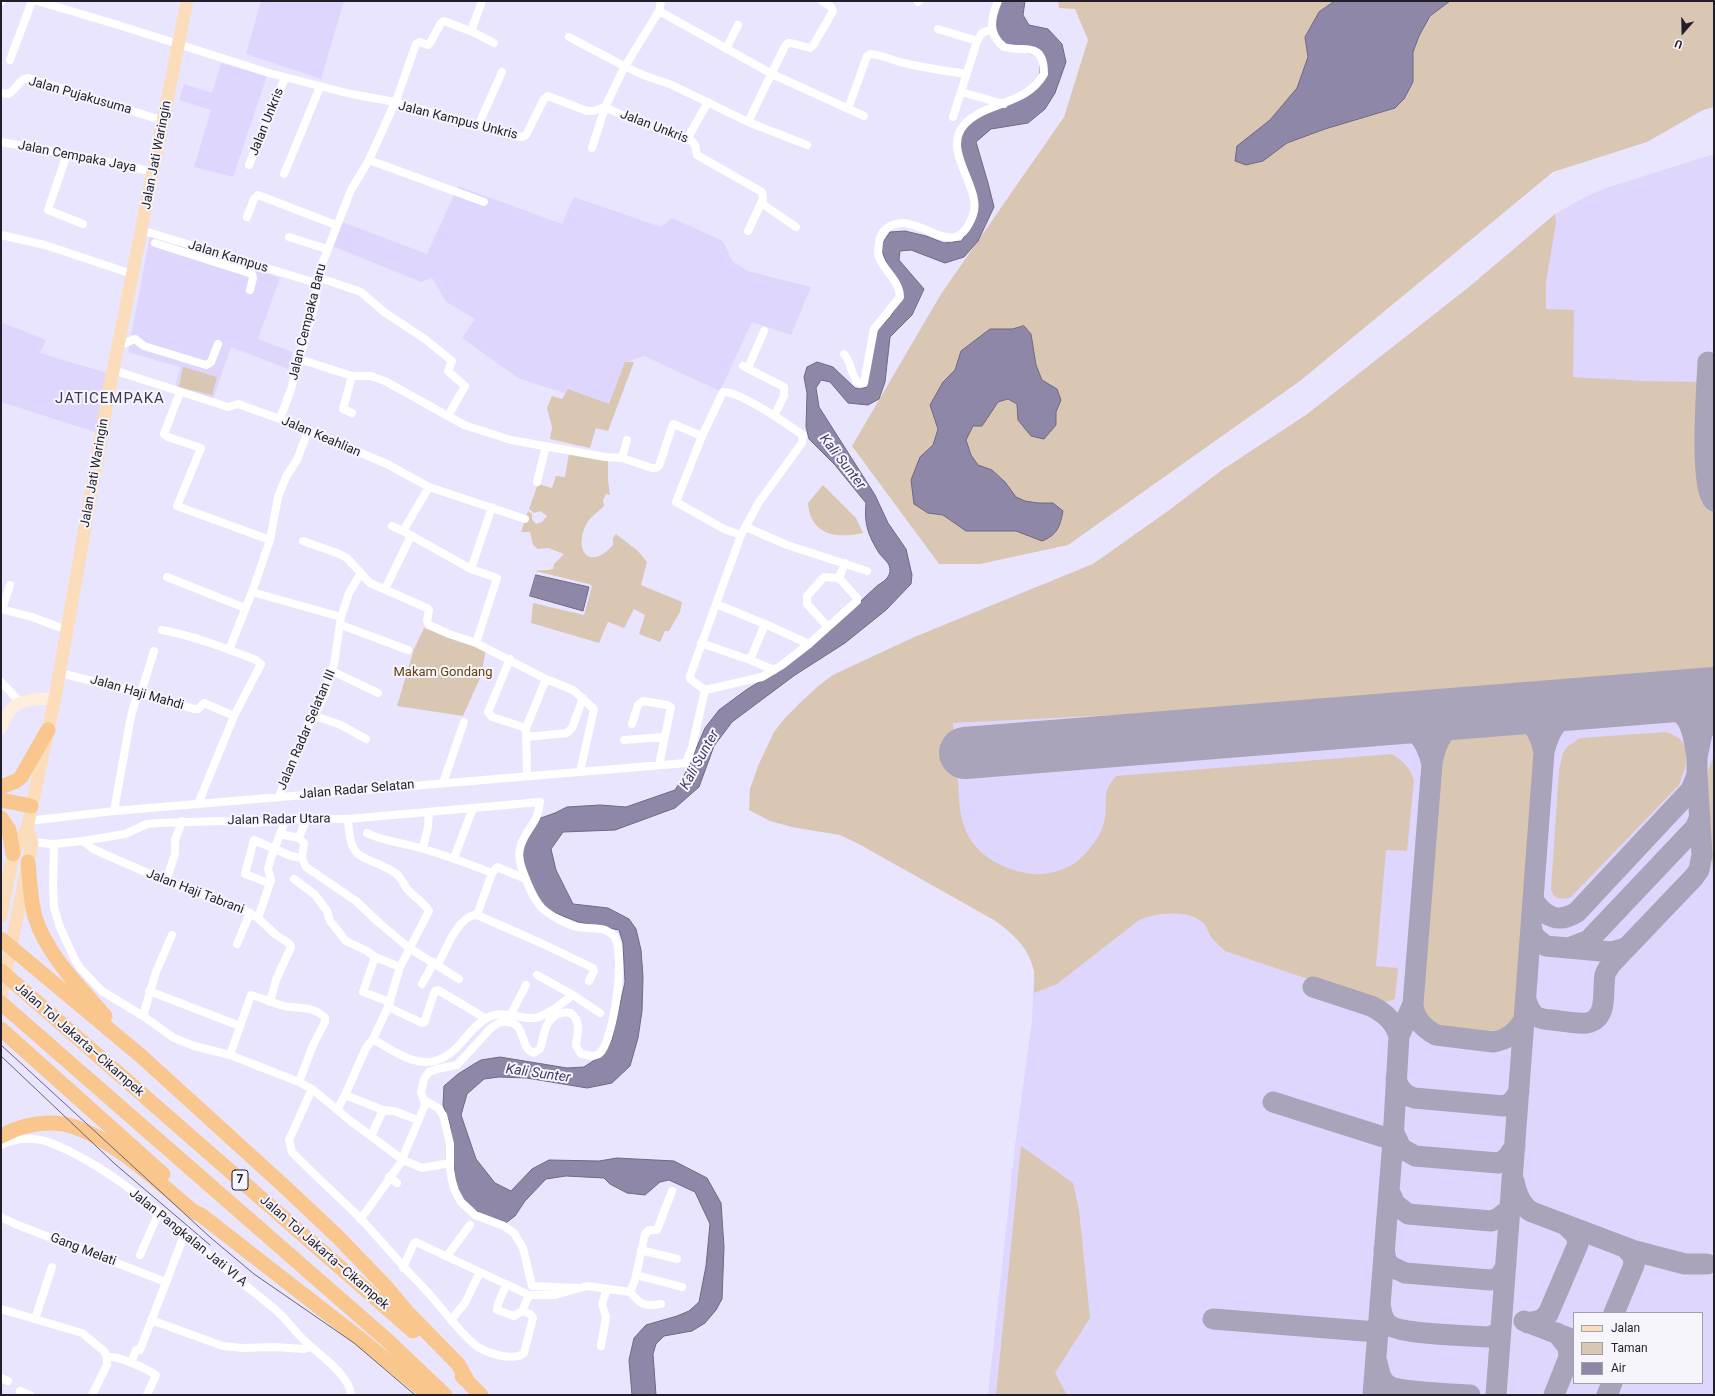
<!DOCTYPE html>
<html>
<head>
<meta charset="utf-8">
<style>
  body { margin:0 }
  #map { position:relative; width:1715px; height:1396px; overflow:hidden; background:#eae5ff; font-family:Roboto,sans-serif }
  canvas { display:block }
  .frame { position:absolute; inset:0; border:2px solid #211e29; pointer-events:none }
  .legend { position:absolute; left:1573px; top:1312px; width:130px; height:72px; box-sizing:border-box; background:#f6f5fc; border:1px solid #a19fa8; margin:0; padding:5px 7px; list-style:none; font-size:12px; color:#211e29 }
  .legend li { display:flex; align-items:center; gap:8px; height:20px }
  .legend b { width:20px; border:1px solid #a19fa8 }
  .north { position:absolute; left:1663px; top:12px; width:40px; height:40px; -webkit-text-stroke:3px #f6f5fc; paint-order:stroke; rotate:200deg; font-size:11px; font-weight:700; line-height:16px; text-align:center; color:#211e29 }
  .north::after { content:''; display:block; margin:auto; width:14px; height:18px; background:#211e29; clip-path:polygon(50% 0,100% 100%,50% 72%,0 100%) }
</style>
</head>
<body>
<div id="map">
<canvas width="1715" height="1396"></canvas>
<div class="frame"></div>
<ul class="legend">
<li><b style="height:5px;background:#fbddbb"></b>Jalan</li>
<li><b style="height:11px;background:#d9c7b4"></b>Taman</li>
<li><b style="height:11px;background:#8f87a8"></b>Air</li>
</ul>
<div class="north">U</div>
</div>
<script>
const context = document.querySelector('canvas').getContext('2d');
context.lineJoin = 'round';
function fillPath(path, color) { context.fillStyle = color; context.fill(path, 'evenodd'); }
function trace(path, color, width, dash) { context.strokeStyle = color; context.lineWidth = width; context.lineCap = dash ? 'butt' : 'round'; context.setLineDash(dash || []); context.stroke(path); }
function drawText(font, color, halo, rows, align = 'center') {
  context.font = font + ' Roboto,sans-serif'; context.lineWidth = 4; context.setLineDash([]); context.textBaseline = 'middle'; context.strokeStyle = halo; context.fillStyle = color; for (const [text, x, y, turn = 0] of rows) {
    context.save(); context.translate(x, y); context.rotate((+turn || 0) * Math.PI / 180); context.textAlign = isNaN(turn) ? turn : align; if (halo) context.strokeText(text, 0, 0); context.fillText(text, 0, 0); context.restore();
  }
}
fillPath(new Path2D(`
  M261 1H344L321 79 246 54Z
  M221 63 267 76 233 177 194 167 211 110 179 100 184 84 212 93Z
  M1714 154V1395H988L1015 1146 1032 1020 1034 971 1027 952 1013 933 994 920 859 844 840 835 792 827 770 821 762 816 758 766 774 732 785 718 803 699 833 675 858 663 962 617 1093 564 1168 511 1222 470 1306 415 1469 287 1555 214 1587 196 1606 188ZM1574 1313H1702V1383H1574Z
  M458 186 562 224 574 197 661 227 672 218 723 241 733 262 748 271 811 287 791 335 752 322 720 391 644 356 627 362 610 408 518 378 462 338 475 319 446 302 432 278 421 282 332 246 342 222 427 254Z
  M150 236 280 278 258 339 293 352 288 369 231 347 213 399 175 387 180 367 128 352Z
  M1 322 46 340 40 353 107 373 95 432 1 402Z`), '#dfd6fd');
fillPath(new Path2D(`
  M1058 1H1714V107L1703 110 1647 142 1553 172 1300 381 1068 545 980 564H939L852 446 941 294 1064 117 1088 40 1075 9 1059 8Z
  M1555 214 1556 223 1546 282V309L1574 310 1573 377 1643 381 1706 382C1709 404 1700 489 1714 501V685L953 723C955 742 956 761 958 780 959 795 959 812 964 826 973 853 999 868 1026 873 1044 877 1068 871 1082 857 1092 847 1101 835 1104 822 1107 812 1105 803 1106 794 1107 787 1112 781 1116 776L1392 754C1404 762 1409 766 1414 780L1407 851 1386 850 1376 966 1398 968 1395 999 1383 1003 1376 1002 1225 951C1221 947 1216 943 1212 938 1208 933 1207 925 1202 922 1187 909 1155 913 1139 920L1057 984 1034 993C1034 986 1035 977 1034 971 1029 947 1012 933 994 920L859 844 840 835 792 827 770 821 749 810 750 789 758 766 774 732 785 718 817 687 833 675 912 638 1093 564 1168 511 1222 470 1306 415 1469 287Z
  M625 362H634L608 431 596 428 590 448 550 439 552 427 547 408 552 396 562 399 568 389 609 404Z
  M183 367 217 377 212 395 179 387Z
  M569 453 608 459V480L610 495 606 494 603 500 604 506C599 511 592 516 588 521 572 548 588 573 613 545V538L616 534 638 551 647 562 641 585 682 602 680 612 669 631H665L660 642 639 634 645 615 634 609 624 628 608 622 599 643 531 623 533 603 584 615 592 586 589 584 535 571C542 569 547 571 553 569L554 564 564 554 548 548 538 549 533 545 530 532H521L528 511 532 514V519L536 524 542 522 547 516 540 511 534 513 529 509 538 484 552 488 556 476 565 477Z
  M823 485 856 518 863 533C837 539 810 535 808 503Z
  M424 628 486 649 481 676 463 716 397 706 414 649Z
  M1509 709C1531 721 1539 728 1544 752L1524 1020C1516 1032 1508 1040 1493 1042L1436 1035C1426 1030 1418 1022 1414 1012L1433 752C1438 739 1453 716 1468 713 1481 710 1496 710 1509 709Z
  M1666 732C1695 741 1688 762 1679 785L1571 897C1562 900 1554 900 1551 889L1559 770 1563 753 1568 746 1580 738Z
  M1714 755V888L1707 794V774Z
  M1021 1146 1073 1183 1079 1210 1090 1318 1055 1373 1067 1395H996Z`), '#d9c7b4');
const water = new Path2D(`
  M998 1H1025L1023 15 1029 25 1048 29 1062 44 1066 62 1055 93 1045 109 1028 123 991 129 976 142 988 183 994 207 978 241 964 257 945 263 911 250 900 251 899 260 924 289 912 315 890 337 885 382 879 399 868 405 848 403 830 382 821 380 816 388 819 407 875 495 888 523 906 549 912 575 911 584 886 610 845 643 795 675 732 722 714 746 699 787 675 808 615 830 563 832 551 849 556 870 573 904 608 908 629 919 636 929 641 950 643 977 642 1011 638 1038 630 1066 612 1083 587 1088 527 1078 499 1077 484 1079 467 1094 461 1115 476 1159 495 1183 511 1191 532 1169 549 1160 599 1161 617 1158 674 1161 707 1178 721 1203 724 1247 722 1299 716 1310 705 1323 692 1331 664 1336 656 1344 653 1354 656 1395H632L629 1360 634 1338 646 1325 677 1316 689 1311 699 1302 706 1266 710 1224 695 1192 669 1180 660 1182 645 1195 627 1193 610 1184 604 1178 566 1176 546 1179 525 1201 515 1216 503 1225 491 1221 464 1202 456 1188 450 1124 443 1105 444 1086 458 1074 474 1064 481 1060 500 1057 567 1068 584 1067 599 1057 612 1040 625 982 623 943 619 930 578 922 543 908 522 867 524 840 538 819 555 813 567 807 600 805 626 807 675 790 686 772 705 728 719 710 746 690 783 667 822 637 878 585C885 581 893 575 889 565 887 561 882 557 879 553 868 535 864 524 866 503L835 465 809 439 806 427 807 393 804 377 807 367 817 362 833 367 855 388 860 389 867 387 873 335 891 316 901 297 880 247 890 232 905 231 926 236 944 243 962 241 977 208 958 149 963 126 1040 81V56L1008 48 994 36Z
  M1335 1H1450L1430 16 1419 36 1413 52V82L1404 99 1395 108 1325 129 1287 143 1263 161 1246 165 1235 161 1237 146 1270 120 1297 88 1308 57 1305 37 1319 12Z
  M1024 326 1031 334 1036 365 1042 380 1057 389 1061 400 1056 412V425L1044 439 1031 436 1018 420 1017 404 1008 399 998 402 982 426H973L966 440 971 455 978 465 992 470 1005 482 1016 497 1025 501 1038 503H1053L1063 511C1060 527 1057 535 1042 541L1016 531H966L943 515 928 513 914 504 911 480 920 457 933 445 938 429 930 405 943 382 955 370 961 351 990 329H1012Z
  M536 575 589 587 583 611 530 596Z`);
fillPath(water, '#8f87a8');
trace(water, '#6e6882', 1);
trace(new Path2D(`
  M1708 362C1707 385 1699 488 1714 501
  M1659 697C1689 715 1692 722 1697 757L1702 733 1714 712
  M1509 709C1531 721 1539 728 1544 752 1550 726 1560 717 1582 703
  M1385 719C1413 727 1425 734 1432 764 1436 738 1446 727 1466 713
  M1533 900C1545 917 1558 924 1577 912L1691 790 1697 775V757
  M1531 925 1533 934 1537 939 1546 946 1612 952 1625 948
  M1569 948 1589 940 1695 828 1700 817
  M1313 987 1371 1006C1385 1013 1394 1021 1399 1036
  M1526 1000C1531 1016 1536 1019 1552 1020 1563 1021 1576 1024 1587 1023 1609 1019 1602 990 1605 975 1606 971 1609 967 1611 964L1694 877 1699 870 1702 855 1697 775
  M1413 1004C1414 1019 1423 1028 1436 1035L1493 1042C1508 1040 1516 1032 1524 1020
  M1396 1079C1399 1089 1404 1095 1414 1098L1504 1106C1512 1103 1515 1099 1519 1091
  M1273 1102 1393 1140
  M1393 1131 1401 1148 1415 1156 1498 1163C1507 1160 1510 1154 1515 1146
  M1514 1181C1516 1192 1521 1206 1532 1212L1635 1251 1685 1264H1707
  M1389 1191 1395 1204 1408 1214 1491 1221 1497 1219 1510 1209
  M1384 1249 1386 1260 1390 1266 1405 1273 1490 1280C1500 1279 1503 1273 1506 1265
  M1380 1303C1381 1311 1382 1320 1389 1325 1400 1334 1471 1336 1489 1337L1498 1333 1501 1328
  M1614 1313 1634 1265 1633 1256 1625 1247
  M1213 1319 1377 1332
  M1524 1321 1574 1340
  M1528 1323 1541 1320 1548 1314 1578 1244 1576 1235 1566 1225
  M1377 1362C1379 1371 1380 1381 1389 1386 1399 1392 1455 1394 1470 1395
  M1373 1395 1393 1140 1399 1036 1413 1004 1432 764
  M1496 1395 1544 752
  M1554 1395 1569 1357 1568 1347 1557 1333
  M1607 1395 1612 1383`), '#a9a4ba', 21);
trace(new Path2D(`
  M965 753 1714 693`), '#a9a4ba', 52);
trace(new Path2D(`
  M37 1 115 24 269 73 351 94 395 102 515 136 522 137 526 135 544 99 548 96 587 111H593L605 107
  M1 2 2 1
  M918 2 919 1
  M659 11 772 74 864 116
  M938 29 977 41
  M471 31 482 1
  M569 37 624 66 643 75 672 85 748 122 807 145
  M726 49 738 25
  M10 60 32 1
  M961 92 1004 104
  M1 93 8 94C17 90 18 79 28 78L164 121
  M605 107 624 116 673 133 692 141 695 145 697 155 762 192 763 199 748 231
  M848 109 867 56 870 54C882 55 892 60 904 63 925 68 945 71 967 74
  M953 117 977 41 982 33 992 29
  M748 122 785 46 788 43H791L810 48 814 44 833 11 831 7 822 1
  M478 126 502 72
  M687 139 708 102
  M1 142 90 158 154 172
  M592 148 605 107 624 68 659 11 661 1
  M67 154 48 210 83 224
  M369 160 484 202
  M249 165 285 78
  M284 174 320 87
  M761 203 796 227
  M247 217 254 199 258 195 336 225
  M141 230 316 283
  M1 235 45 245 132 274
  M289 237 327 249
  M155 243 249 273 252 274 253 278 250 290
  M317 277 361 292 384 312 425 339 452 361 448 371 465 386 448 416
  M118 346 135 339 144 346 206 365 211 362 218 344
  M844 354C850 359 851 374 857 382L864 383 874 329 900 297C900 281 884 271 879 257 877 252 879 247 879 242 880 237 882 232 886 229 917 204 953 270 973 215 983 189 941 151 964 125 985 101 1026 106 1044 74 1044 40 1024 53 1004 47 987 34 991 18 998 1
  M299 359 352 376H371L385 381 464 425 511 440 605 457 622 458 652 468H656L659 466 673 424 702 436
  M743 366 784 387V396L774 416
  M748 368 764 331
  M113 370 228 407 238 404 280 419 387 464 429 487 525 519
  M180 392 164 434 168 437 201 448 177 506 270 540
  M352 413 343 409 352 376
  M280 419 291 389 316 300 317 277 351 190 369 160 397 98 416 44 420 42 428 45 430 43 441 23 444 21 473 32 494 43
  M622 458 627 440
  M537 482 546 446
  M392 526 403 531 471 569 497 578 476 643 546 679 573 690 594 709 580 772
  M746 527 787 545 867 571
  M403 531 429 487
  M741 535 724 529 676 502 702 436 723 392C738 390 790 426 803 435L802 443 759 502 741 535 690 676V679L705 690 762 677 782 665 809 644 857 601V598L839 578
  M303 541 337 553 347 558 370 583 427 608 429 610 427 621 429 625 449 634 476 643
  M471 569 492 507
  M167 577 245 608
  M385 589 411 536
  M252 592 341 617
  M716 604 765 624 809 644
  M1 609 32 617 67 630
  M2 609 10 585
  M341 625 408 650
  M828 627 807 604V596L824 577 839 578 845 563
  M162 630C194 636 225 648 256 660L261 664 234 716 198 804
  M701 643 750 660 765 624
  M229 650 252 592 270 540 278 497 286 477 297 460 308 431
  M510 659 488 712 492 717 526 728
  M750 660 774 670
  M332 671 378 693
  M60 673 141 693 194 709H198L204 703 234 716
  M1 682 20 702
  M141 693 154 651
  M315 716 341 725 366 739
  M632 724 638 705 643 701 667 705 671 707 659 765
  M526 737 567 733 572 728 583 698
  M624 740 664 737
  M527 776 526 728 546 679
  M443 783 464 722
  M279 797 302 739 324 697 334 664 341 617 349 593 361 573
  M539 802C542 826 510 837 522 869 527 882 532 897 541 907 547 914 569 926 578 927 589 929 604 926 613 935 627 949 614 1042 599 1054L593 1056 581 1054 576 1046C577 1033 582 1023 571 1013 566 1012 563 1012 558 1014 543 1022 545 1035 540 1049L534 1053C519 1049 527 1023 507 1022 500 1021 495 1025 490 1029L457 1065 437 1069 429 1072 424 1079 421 1092 424 1100 438 1108 443 1115 450 1144V1169L452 1181 455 1191 461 1202 475 1215 504 1226 514 1233 523 1248 532 1286 579 1288
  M114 811 131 716 138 692
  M306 819 299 838 304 843 302 858 306 867 356 901 377 921 409 948 459 979
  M28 821 114 811 686 763 692 747 705 690
  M367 833C384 842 405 843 424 849 447 856 469 864 492 873L497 867 526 879
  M280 834 299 838
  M83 841 93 849 104 854 166 881 244 910 258 918 276 935 290 944 291 947 276 980 270 1002
  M28 842 54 844 83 841 125 834 147 824 159 823 221 821 250 823 306 819H348L540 802
  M54 844 53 888 54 907 59 925 74 958 80 968 102 991 143 1016 174 1038 194 1046 230 1055 299 1082 312 1089 352 1122 403 1160 422 1168 450 1163
  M423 848 428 827 429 812
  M454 858 473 808
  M294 879 314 894 318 899 327 911 330 921 346 941 367 951 375 957 400 967
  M271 880 269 882H266L245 874 254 840 291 856 302 858
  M166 881 175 854V840L182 821
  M477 915 492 873
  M258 918 271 880 268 869 271 858 285 821
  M237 944 250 913
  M375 957 363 992 390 1002
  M438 965C445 951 459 914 477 915L543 944 593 968 594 971 589 981
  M537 975 573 995 600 1013
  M422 984 434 962
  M149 991 240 1026
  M388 1007 422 1023H424L435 991 438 990 485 1018
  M143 1016 156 972 172 935
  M510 1016 526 985
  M373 1039C394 1052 422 1072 446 1056 454 1052 460 1044 466 1037 473 1029 481 1020 491 1016 505 1011 520 1019 534 1018 547 1016 562 1003 573 995
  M230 1055 251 995C262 998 273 1003 284 1006 299 1009 313 1005 325 1018V1022L313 1045 299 1082
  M312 1089 289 1140 292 1152C314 1175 338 1196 360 1218 381 1240 400 1264 421 1285 440 1304 454 1327 474 1344 484 1353 514 1362 524 1353L533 1318 530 1314 522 1311 529 1295H555L587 1286 630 1292C640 1304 644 1307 661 1304
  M345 1095 383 1110 394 1111 418 1120
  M337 1110 345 1095 366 1048 373 1039 388 1007 400 967 429 911C424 903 416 898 409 891 403 885 402 877 394 872 362 853 350 864 348 819
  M371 1136 383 1110
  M1 1145C18 1138 33 1136 51 1143 114 1168 171 1222 222 1266 240 1282 260 1296 278 1312 288 1321 295 1332 305 1341 318 1354 350 1375 351 1395
  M402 1159 425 1105 424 1100
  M389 1177 397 1183
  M1 1217 15 1224 166 1282
  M360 1219C376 1200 388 1179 403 1160
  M641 1250 677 1259
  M140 1255 159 1212
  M447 1256 470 1225
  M403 1268 414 1243 416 1242 529 1295
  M636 1275 682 1287
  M506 1285 498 1304 497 1310 514 1316 522 1311
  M630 1292 635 1280 645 1234 649 1230H657L672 1191
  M1 1309 82 1333 104 1351 107 1357V1365L92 1395
  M35 1319 52 1267
  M151 1320 223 1346 242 1348 274 1347 304 1349 311 1347
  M451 1320 465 1303 480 1272
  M601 1346 606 1317 602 1304 607 1289
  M107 1357C117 1355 147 1369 156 1375L147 1395
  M131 1363 136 1350H140L185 1233
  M1 1378 8 1381
  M20 1391 30 1395`), '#fff', 8);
trace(new Path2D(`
  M1 728C13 696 25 701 55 698`), '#fdeedd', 12);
trace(new Path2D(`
  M1 916 13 854 27 828 55 698 109 391 187 1
  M1 996 32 843 27 828`), '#fbddbb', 13);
trace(new Path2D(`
  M1 787 16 781 21 777 48 730
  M1 800 31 806
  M1 818 9 830 13 854
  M28 862C30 880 30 899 35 917 47 955 79 986 105 1016
  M1 939 141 1056 285 1187 339 1238 387 1288 408 1313 458 1364 468 1382
  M1 971 413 1331
  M1 1003 387 1340 445 1395
  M1 1029 163 1174
  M1 1136C20 1126 42 1121 63 1124 107 1132 160 1184 194 1212L201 1215 359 1338 429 1395
  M462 1376 481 1395`), '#f9c78d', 15);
trace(new Path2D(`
  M1 1045 211 1238 254 1274 354 1343 415 1395
  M1 1056 115 1164 210 1245`), '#686474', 1);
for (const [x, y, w] of [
  [240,1180,16]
]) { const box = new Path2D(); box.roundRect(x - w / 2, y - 10, w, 20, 3); context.fillStyle = '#f6f5fc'; context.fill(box); trace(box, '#211e29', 1); }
drawText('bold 12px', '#211e29', null, [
  ["7",240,1180]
]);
drawText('13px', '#211e29', '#f6f5fc', [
  ["Jalan Pujakusuma",80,96,16],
  ["Jalan Kampus Unkris",458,121,14],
  ["Jalan Unkris",267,122,-68],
  ["Jalan Unkris",654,127,21],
  ["Jalan Jati Waringin",157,155,-79],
  ["Jalan Cempaka Jaya",77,157,11],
  ["Jalan Kampus",228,257,17],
  ["Jalan Cempaka Baru",308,322,-76],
  ["Jalan Keahlian",321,437,23],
  ["Jalan Jati Waringin",95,473,-80],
  ["Jalan Haji Mahdi",137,693,16],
  ["Jalan Radar Selatan III",307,730,-67],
  ["Jalan Radar Selatan",357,790,-5],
  ["Jalan Radar Utara",279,820,-1],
  ["Jalan Haji Tabrani",195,892,21],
  ["Jalan Tol Jakarta–Cikampek",79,1040,41],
  ["Jalan Pangkalan Jati VI A",188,1238,39],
  ["Gang Melati",83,1250,21],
  ["Jalan Tol Jakarta–Cikampek",324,1253,41]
]);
drawText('13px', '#664211', '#f6f5fc', [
  ["Makam Gondang",443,673]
]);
drawText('italic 14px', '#473a69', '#f6f5fc', [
  ["Kali Sunter",842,462,52],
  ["Kali Sunter",700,760,-61],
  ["Kali Sunter",538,1074,8]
]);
context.letterSpacing = '1px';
drawText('15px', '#3f3852', '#f6f5fc', [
  ["JATICEMPAKA",110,399]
]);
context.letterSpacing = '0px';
</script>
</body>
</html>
